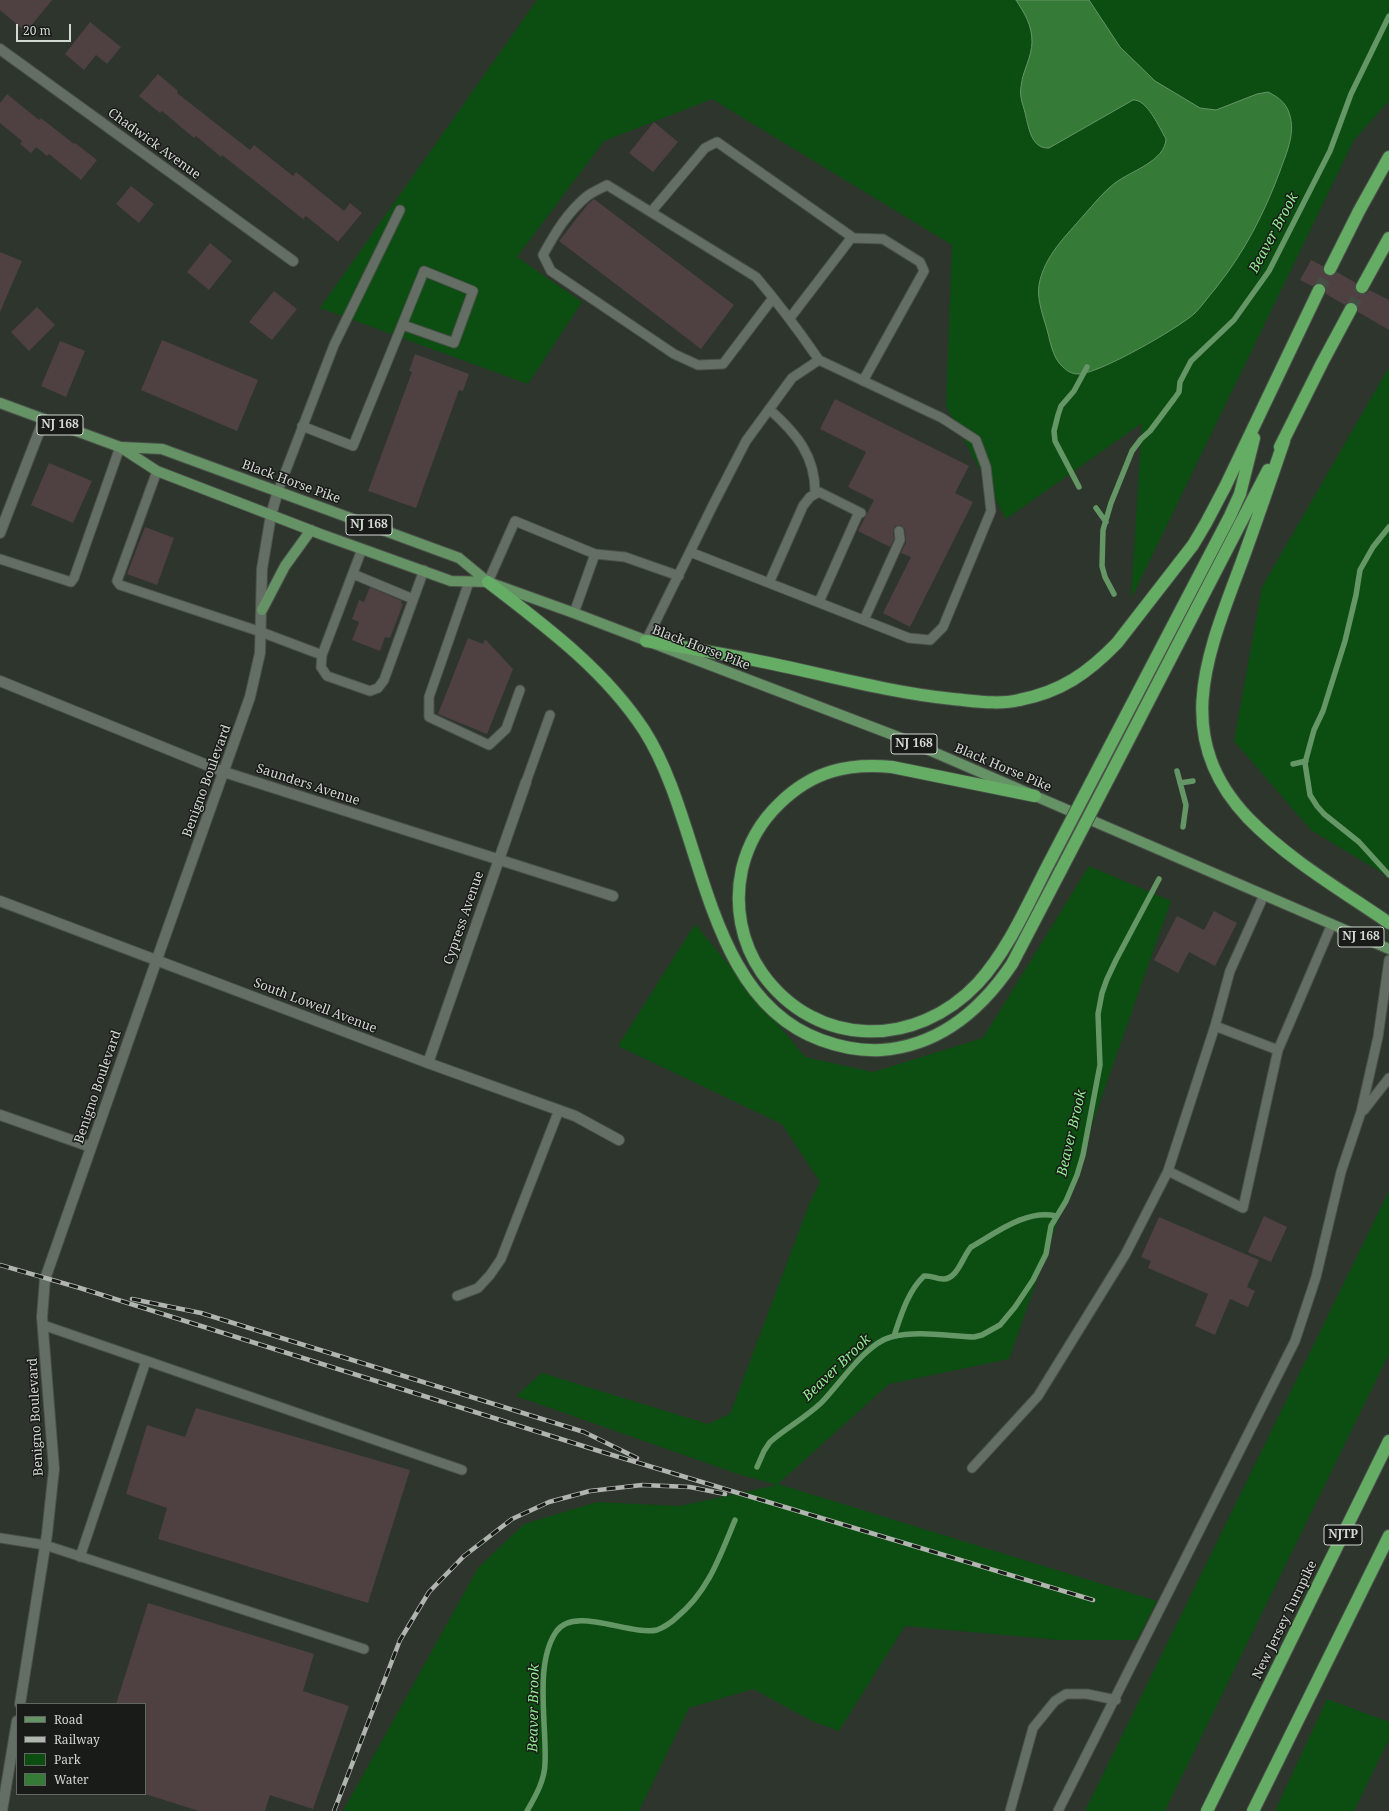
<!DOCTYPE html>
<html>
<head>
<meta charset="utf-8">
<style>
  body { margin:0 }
  #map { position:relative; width:1389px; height:1811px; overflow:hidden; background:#2d352c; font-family:"Noto Serif",serif }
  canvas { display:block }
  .legend { position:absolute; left:16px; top:1703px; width:130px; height:92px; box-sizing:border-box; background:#181b17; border:1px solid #636762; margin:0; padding:5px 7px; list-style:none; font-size:12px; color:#d3d8d2 }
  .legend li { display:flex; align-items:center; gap:8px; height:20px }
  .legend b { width:20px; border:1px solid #636762 }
  .scale { position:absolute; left:16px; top:24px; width:55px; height:18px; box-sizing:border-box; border:2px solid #d3d8d2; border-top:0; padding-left:5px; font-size:12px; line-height:14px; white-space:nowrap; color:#d3d8d2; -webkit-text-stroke:3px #181b17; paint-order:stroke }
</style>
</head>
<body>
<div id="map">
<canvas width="1389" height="1811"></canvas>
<ul class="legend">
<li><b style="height:5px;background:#659365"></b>Road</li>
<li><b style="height:5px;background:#b0b5af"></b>Railway</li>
<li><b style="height:11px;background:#0c4d12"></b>Park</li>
<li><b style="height:11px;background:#367a38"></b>Water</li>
</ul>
<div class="scale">20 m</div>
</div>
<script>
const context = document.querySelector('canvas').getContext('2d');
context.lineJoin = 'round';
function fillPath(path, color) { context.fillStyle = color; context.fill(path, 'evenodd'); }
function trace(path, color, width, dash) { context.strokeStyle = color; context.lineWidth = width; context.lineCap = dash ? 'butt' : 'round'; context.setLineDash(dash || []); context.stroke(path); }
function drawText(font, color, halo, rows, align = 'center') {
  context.font = font + ' "Noto Serif",serif'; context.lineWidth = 3; context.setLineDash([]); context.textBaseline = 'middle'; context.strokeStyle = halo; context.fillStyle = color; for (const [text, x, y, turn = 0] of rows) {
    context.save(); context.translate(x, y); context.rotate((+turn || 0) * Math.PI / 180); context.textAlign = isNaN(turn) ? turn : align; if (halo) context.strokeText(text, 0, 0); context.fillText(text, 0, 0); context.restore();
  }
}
fillPath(new Path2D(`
  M537 0H1389V101L1354 140 1131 599 1142 423 1006 519 946 406 952 245 712 99 604 141 517 257 582 302 528 384 320 308Z
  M1389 367V877L1311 830 1234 741 1262 587Z
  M1089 866 1171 901 1009 1359 889 1384 778 1484 1157 1601 1137 1640H1059L905 1626 839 1731 812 1721 753 1689 689 1708 639 1811H343L478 1568 524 1524 597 1502 680 1506 777 1485 735 1473 516 1396 542 1373 708 1424 730 1414 810 1202 820 1182 782 1124 618 1046 695 924 805 1057 873 1072 983 1038Z
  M1389 1191V1354L1165 1811H1085Z
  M1327 1699 1389 1722V1739L1354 1811H1275Z`), '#0c4d12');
const water = new Path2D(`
  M1016 0H1089L1120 47 1155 81 1200 108 1216 110 1257 94 1268 92C1276 96 1284 101 1288 110 1297 131 1287 151 1280 171 1264 214 1244 253 1215 289 1208 297 1202 306 1195 313 1179 328 1097 375 1078 374 1072 374 1067 371 1063 367 1052 358 1050 339 1046 326 1042 313 1037 298 1039 285 1044 256 1066 236 1084 215 1094 204 1103 192 1115 183 1131 171 1165 161 1166 139 1159 127 1147 99 1133 100L1049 148C1032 149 1029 129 1026 117 1024 106 1019 98 1021 87 1022 72 1032 57 1032 42 1032 25 1025 14 1016 0Z`);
fillPath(water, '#367a38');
trace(water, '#659666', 1);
trace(new Path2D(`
  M1079 487 1055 441 1054 431 1058 415 1061 406 1074 391 1087 367
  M1096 508 1106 522
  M1389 527 1373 547 1360 570 1356 595 1345 641 1323 711 1314 730 1305 763 1310 795 1317 806 1324 814 1359 842 1389 875
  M1114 594 1105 577 1102 566 1103 530 1111 503 1132 451 1141 439 1150 431 1174 399 1179 392 1180 382 1191 361 1234 320 1269 271 1330 151 1351 94 1389 16
  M1293 764 1306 761
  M1177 771 1186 805 1183 827
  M1180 783 1193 781
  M894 1336C901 1315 908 1291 924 1276 931 1275 936 1279 943 1279 957 1280 963 1256 971 1247 996 1233 1026 1209 1056 1216
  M757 1467 764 1451 770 1442C786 1428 805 1418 821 1403 840 1384 865 1344 891 1337 918 1330 947 1336 974 1337L982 1335 1000 1325 1015 1307 1033 1280 1046 1254 1051 1226 1066 1201 1077 1175 1083 1155 1100 1065 1098 1014 1102 993 1107 979 1116 960 1159 879
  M527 1811C535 1797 545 1780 545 1763 547 1726 534 1664 556 1632 574 1605 629 1636 657 1630 663 1628 672 1622 677 1617 708 1592 720 1556 735 1520`), '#659666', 5.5);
fillPath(new Path2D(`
  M0 0H52L26 32 0 10Z
  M90 22 121 47 107 64 96 55 84 70 65 54Z
  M158 74 178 91 177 93 250 150 254 145 293 176 296 172 344 211 350 203 362 213 338 242 306 216 303 219 222 155 221 157 196 136 194 138 162 111 160 113 139 96Z
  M7 94 39 120 41 118 74 144 75 143 97 160 81 180 49 154 47 156 36 147 31 153 20 144 22 141 0 123V103Z
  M654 122 678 142 653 172 629 153Z
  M131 186 154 204 139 223 116 204Z
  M594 199 734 305 701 349 559 241 588 204Z
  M210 243 232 261 209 290 187 272Z
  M0 252 22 261 0 312Z
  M1311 260 1323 266V270L1326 275 1331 276 1337 272 1356 283 1355 288 1359 294H1366L1369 290 1389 300V330L1358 312V308L1355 303 1350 302 1345 305 1326 294V289L1323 283H1318L1312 286 1300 280Z
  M274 291 297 309 272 340 249 322Z
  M37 307 55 325 29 351 11 332Z
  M162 340 258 380 237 431 141 390Z
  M60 341 85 351 66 397 41 386Z
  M415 354 469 374 463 391 459 390 416 508 368 491 412 372 409 371Z
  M835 399 969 466 955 493 973 502 910 627 883 613 911 557 901 553 906 542 905 530 901 525 895 526 893 531 894 539 890 547 858 531 874 500 848 487 866 452 820 429Z
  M49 463 92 481 73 523 31 505Z
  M145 527 174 538 157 585 127 574Z
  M370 587 402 601 401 603 403 604 390 638 385 637 380 651 352 640 359 622 352 619 359 600 364 602Z
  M468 638 483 644 485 639 513 669 487 734 438 714Z
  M1214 911 1237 923 1215 966 1189 952 1178 973 1154 960 1177 916 1204 930Z
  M1264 1216 1287 1227 1271 1262 1248 1252Z
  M1159 1217 1259 1260 1247 1287 1255 1291 1248 1307 1230 1299 1215 1335 1195 1326 1208 1294 1148 1268 1151 1261 1141 1257Z
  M196 1408 410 1470 368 1603 158 1539 167 1508 126 1494 147 1425 185 1437Z
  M148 1603 314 1654 303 1691 349 1706 313 1809 270 1795 265 1811H199L145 1794V1704H116Z`), '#4f4141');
trace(new Path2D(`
  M1319 290 1330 269
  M1351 309 1362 287`), '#464d45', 12, [12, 6]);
const lane = new Path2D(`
  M651 212 705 148 717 142 852 237 790 318
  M851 238 883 239 920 262 924 271 863 381
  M773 298 723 364 698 365 674 354 551 271 543 255C555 233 567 213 586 197 592 192 600 189 607 185L756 277C779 304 799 331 819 360
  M769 409C796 433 816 456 815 494
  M302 426 353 446 424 271 473 291 454 343 403 325
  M157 471 117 581 120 585 261 632 322 655
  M278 491 334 345 400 210
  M362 549 322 655 321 667 327 676 370 691 378 688 384 680 424 570
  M595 554 625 557 679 576
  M0 559 71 582 74 578 120 447
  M353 574 413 599
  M469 582 429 697V717L489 745 506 729 520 690
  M488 582 515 521 595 554 574 613
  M769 583 803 506 810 497 819 492 861 513
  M819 602 859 512
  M864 620 900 540 899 531
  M646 641 713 505 746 441 792 378 819 360 942 418 976 440 986 467 991 511 943 627 930 640 909 638 690 552
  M526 782 550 715
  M1264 895 1230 971 1215 1026 1278 1050 1332 924
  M1364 1110 1389 1078
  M1168 1171 1215 1026
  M457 1296 478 1288 490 1275 501 1259 559 1110
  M43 1325 462 1470
  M972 1468 1038 1396 1125 1255 1168 1171 1243 1208 1278 1050
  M0 1538 45 1545 364 1649
  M80 1557 146 1361
  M1010 1811 1033 1728 1055 1701 1066 1694H1087L1116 1700
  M1058 1811 1295 1341 1316 1277 1341 1172 1361 1112 1378 1037 1389 960`);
const street = new Path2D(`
  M0 49 293 261
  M0 533 44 419
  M0 681 224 772 613 896
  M0 901 428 1063 575 1116 619 1140
  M428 1063 526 782
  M0 1115 91 1147
  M20 1704 47 1534 54 1469 42 1317 45 1279 157 959 250 697 260 653 262 569 271 515 278 491
  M2 1811 17 1721`);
const primary = new Path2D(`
  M0 403 120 447 157 471 323 535 451 581 488 582 574 613 901 738 1389 949
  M121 447 162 449 331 511 459 558 488 582
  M262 610 285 566 311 530`);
const highway = new Path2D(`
  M1330 269 1359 211 1389 157
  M1362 287 1389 238
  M1284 441C1270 482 1256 523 1241 564 1207 655 1171 737 1248 818 1289 860 1341 890 1389 923
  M1280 447 1322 363 1351 309
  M488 582C545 626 604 669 644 730 705 825 702 997 821 1040 840 1047 861 1051 881 1050 938 1046 981 1010 1012 964L1061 870
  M646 641C682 647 718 653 754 660 820 673 885 692 953 699 975 701 998 705 1019 700 1061 692 1088 673 1117 643L1193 545 1206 523 1225 487 1319 290
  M1100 765 1230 516 1240 494 1254 438
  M1113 770 1268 470
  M1035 796 892 767C847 763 813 771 780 803 761 821 748 844 742 869 734 905 741 943 762 973 816 1049 916 1049 978 983 1009 949 1028 903 1049 863
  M1207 1811 1389 1441
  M1253 1811 1389 1536`);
trace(lane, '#4a514a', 11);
trace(street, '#4a514a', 12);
trace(primary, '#4a514a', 12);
trace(highway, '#4a514a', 14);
trace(lane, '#656e64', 9);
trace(street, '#656e64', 10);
trace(primary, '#659365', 10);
trace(highway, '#65ac65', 12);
const rail = new Path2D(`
  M0 1265 80 1288 599 1451 1093 1600
  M132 1299 201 1313 584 1432 637 1458
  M334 1811 400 1640 429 1592 464 1556 512 1519 549 1502 590 1491 642 1485 690 1487 725 1494`);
trace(rail, '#b0b5af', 4.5);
trace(rail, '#181b17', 3, [9]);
const highwayBridge = new Path2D(`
  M1049 863 1100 765
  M1061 870 1113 770`);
trace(highwayBridge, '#4a514a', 14, []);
trace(highwayBridge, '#65ac65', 12);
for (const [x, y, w] of [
  [60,425,46],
  [369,525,46],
  [914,744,46],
  [1361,937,46],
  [1343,1535,38]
]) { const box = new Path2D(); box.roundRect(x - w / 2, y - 10, w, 20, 3); context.fillStyle = '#181b17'; context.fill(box); trace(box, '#d3d8d2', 1); }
drawText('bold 12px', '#d3d8d2', null, [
  ["NJ 168",60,425],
  ["NJ 168",369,525],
  ["NJ 168",914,744],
  ["NJ 168",1361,937],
  ["NJTP",1343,1535]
]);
drawText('13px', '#d3d8d2', '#181b17', [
  ["Chadwick Avenue",154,144,36],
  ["Black Horse Pike",291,482,20],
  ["Black Horse Pike",701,648,21],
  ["Black Horse Pike",1003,768,23],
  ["Benigno Boulevard",207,781,-70],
  ["Saunders Avenue",308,785,18],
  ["Cypress Avenue",464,918,-71],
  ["South Lowell Avenue",315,1006,21],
  ["Benigno Boulevard",98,1087,-71],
  ["Benigno Boulevard",36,1417,-93],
  ["New Jersey Turnpike",1285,1620,-64]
]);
drawText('italic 14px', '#92ed92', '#181b17', [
  ["Beaver Brook",1274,233,-62],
  ["Beaver Brook",1072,1133,-77],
  ["Beaver Brook",837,1368,-44],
  ["Beaver Brook",534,1708,-89]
]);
</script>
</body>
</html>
